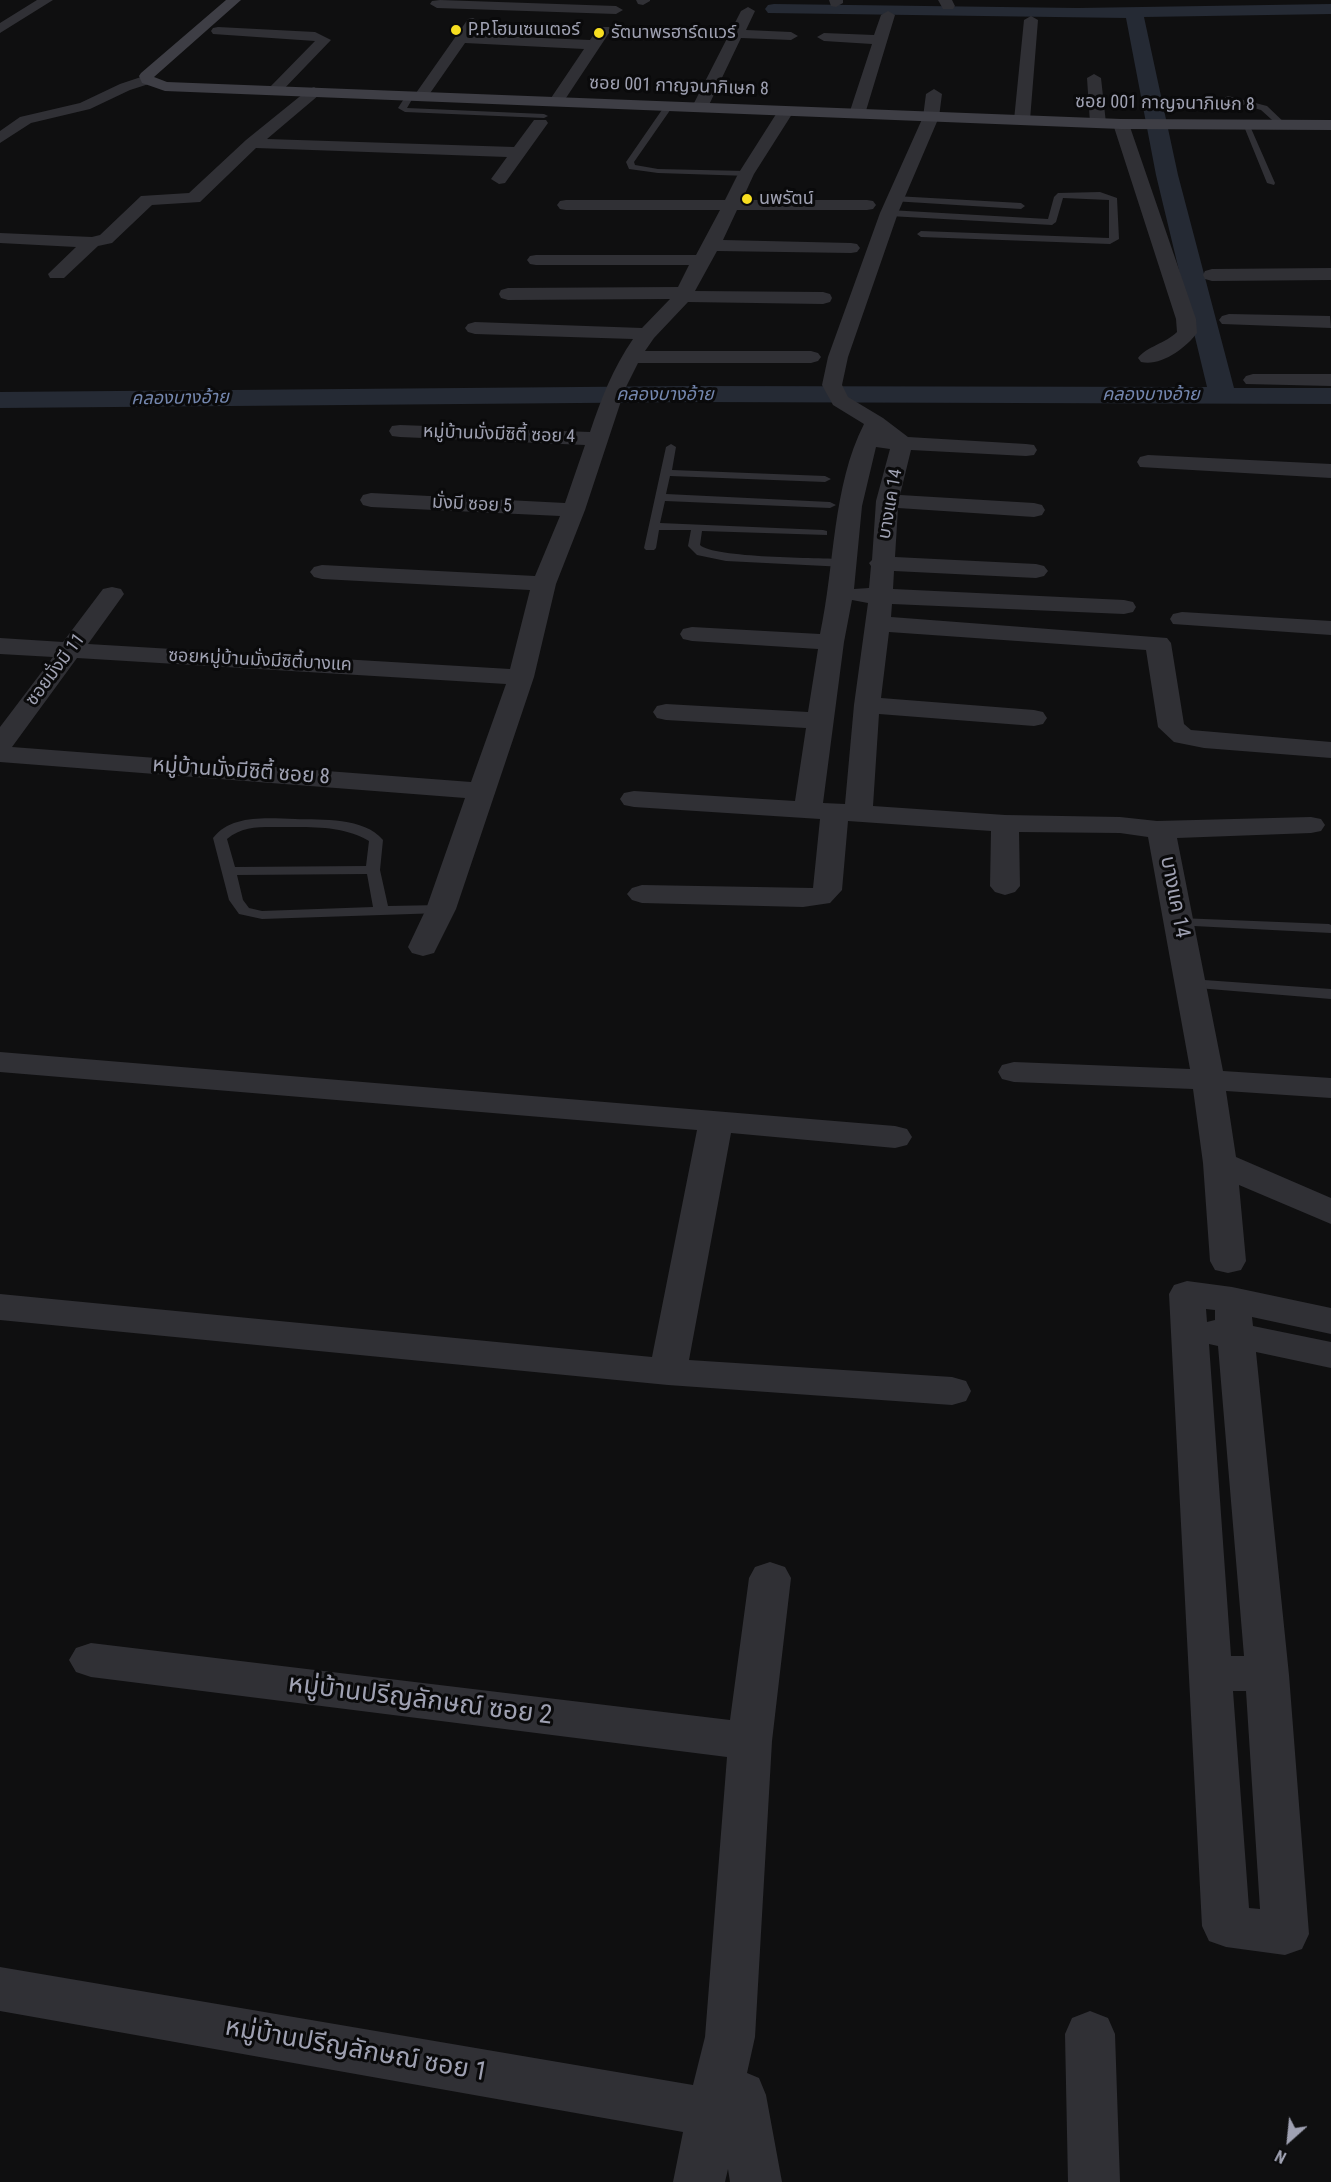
<!DOCTYPE html>
<html>
<head>
<meta charset="utf-8">
<style>
  body { margin:0 }
  #map { position:relative; width:1331px; height:2182px; overflow:hidden; background:#0f0f10; font-family:"Roboto Condensed",sans-serif }
  canvas { display:block }
  .north { position:absolute; left:1259px; top:2110px; width:60px; height:60px; -webkit-text-stroke:4px #0a0a0b; paint-order:stroke; rotate:207deg; font-size:16px; font-weight:700; line-height:24px; text-align:center; color:#9fa1b2 }
  .north::after { content:''; display:block; margin:auto; width:21px; height:27px; background:#9fa1b2; clip-path:polygon(50% 0,100% 100%,50% 72%,0 100%) }
</style>
</head>
<body>
<div id="map">
<canvas width="1331" height="2182"></canvas>
<div class="north">N</div>
</div>
<script>
const context = document.querySelector('canvas').getContext('2d');
context.lineJoin = 'round';
function fillPath(path, color) { context.fillStyle = color; context.fill(path, 'evenodd'); }
function trace(path, color, width, dash) { context.strokeStyle = color; context.lineWidth = width; context.lineCap = dash ? 'butt' : 'round'; context.setLineDash(dash || []); context.stroke(path); }
function drawText(font, color, halo, rows, align = 'center') {
  context.font = font + ' "Roboto Condensed","Noto Sans Thai",sans-serif'; context.lineWidth = 6; context.setLineDash([]); context.textBaseline = 'middle'; context.strokeStyle = halo; context.fillStyle = color; for (const [text, x, y, turn = 0] of rows) {
    context.save(); context.translate(x, y); context.rotate((+turn || 0) * Math.PI / 180); context.textAlign = isNaN(turn) ? turn : align; if (halo) context.strokeText(text, 0, 0); context.fillText(text, 0, 0); context.restore();
  }
}
fillPath(new Path2D(`
  M774 4 1078 8 1331 4V14L1144 17 1178 175 1234 388H1331V404L694 402 0 408V392L694 386 1207 387 1156 175 1126 18 768 13 765 9 768 5Z`), '#252a34');
fillPath(new Path2D(`
  M407 94 414 96 407 108 544 114 548 116 544 118 405 112 398 108Z
  M1228 96 1267 106 1288 126 1281 128 1261 110 1225 100 1224 98Z
  M666 104 673 106 634 162 635 165 658 169 746 171 749 172V176L658 173 629 169 626 162Z
  M1243 124 1250 126 1275 183 1274 185 1267 183Z
  M1100 192 1117 198 1119 239 1110 244 921 237 917 234 921 231 1109 238V200L1063 198 1056 222 1052 225 889 216 885 213 889 210 1048 219 1054 197 1058 193Z
  M895 196 1021 203 1025 206 1021 209 892 201V197Z
  M671 444 676 447 672 470 825 476 831 479 825 482 670 476 666 494 830 502 836 505 830 508 665 501 660 523 823 530 827 531V535L702 531 700 545C713 558 820 558 845 559L851 563 845 567 726 561 697 555 688 546 691 530H659L656 548 654 550H646L644 548 666 447Z
  M295 819C322 820 364 817 383 840L380 870 388 906 441 905 448 909 441 913 262 919 239 914 229 900 213 838C231 814 268 818 295 819ZM279 827C308 827 343 825 369 841L366 866 235 867 227 839C242 826 260 827 279 827ZM367 874 373 907 262 911 249 908 243 900 237 875Z
  M1179 918 1329 924 1331 925V933L1174 925 1172 922 1174 919Z
  M1190 979 1331 989V999L1185 987 1182 984Z`), '#303035');
fillPath(new Path2D(`
  M37 0H53L0 33V23Z
  M440 0 616 6 623 10 616 14 437 8 430 4 432 1Z
  M636 0H650V1L643 5 638 4Z
  M829 0H843V3L836 7 831 6Z
  M938 0H952L955 6 953 9H943Z
  M748 7 755 11 746 30 791 32 798 36 791 40 741 38 708 107 700 112 695 110 692 107 741 11Z
  M888 11 895 15 865 114 863 117H851L849 114 872 44 824 41 817 37 824 33 874 35 881 15Z
  M1031 16 1038 20 1030 120 1022 125 1014 120 1024 20Z
  M473 18 480 22 471 35 590 40 599 27H609L611 30 562 104H552L549 101 584 49 465 43 426 99H416L413 96 416 93 468 19Z
  M218 27 315 32 331 40 280 93 275 95 267 90 270 87 315 41 213 34 211 31 213 28Z
  M1094 74 1101 78 1106 123 1098 128 1090 123 1087 78Z
  M147 75 152 77 155 80 152 83 130 90 90 109 31 123 0 143V131L20 117 80 103 120 84Z
  M314 87 322 92 319 95 267 139 514 147 534 120H546L548 123 505 183 499 184 491 179 507 157 256 148 200 202 152 205 112 243 98 246 64 278H50L48 274 76 247 0 243V233L92 237 100 235 141 196 189 193 246 140 309 89Z
  M934 89 942 94 939 117 898 213 848 357 842 385 848 397 883 418 908 437 1026 444 1034 445 1037 450 1034 455 1026 456 911 450 900 495 1034 503 1042 505 1045 510 1042 515 1034 517 898 508 895 557 1036 564 1044 566 1048 571 1044 576 1036 578 894 571 893 589 1124 600 1133 602 1136 607 1133 612 1124 614 892 604 891 617 1167 638 1171 643 1184 724 1191 730 1331 742V758L1204 748 1174 742 1158 727 1146 650 889 632 881 698 1034 710 1043 712 1047 718 1043 724 1034 726 879 714 873 806 1005 815 1120 817 1157 821 1311 817 1321 819 1325 825 1321 831 1311 833 1177 838 1223 1071 1331 1078V1098L1226 1091 1236 1157 1331 1198V1224L1239 1185 1246 1261 1241 1270 1228 1273 1215 1270 1210 1261 1203 1163 1193 1089 1014 1082 1002 1079 998 1072 1002 1065 1014 1062 1190 1069 1148 837 1120 833 1019 832 1020 886 1015 892 1005 895 995 892 990 886 991 831 848 821 842 890 830 903 803 907 642 903 632 900 627 894 632 888 642 885 813 888 820 819 634 807 624 805 620 799 624 793 634 791 795 801 806 728 666 720 657 718 653 712 657 706 666 704 808 712 818 649 692 641 683 639 680 634 683 629 692 627 820 634C835 565 832 487 864 424L833 405 822 385 828 357 880 213 923 117 926 94ZM876 447 890 449 876 501 872 560 869 563 871 566 869 588 854 589 862 506ZM852 600 868 603 854 705 845 804 823 803 844 642Z
  M786 106 794 111 754 174 742 200H867L873 201 876 205 873 209 867 210H737L723 240 851 243 857 244 860 248 857 252 851 253 717 251 695 291 823 292 830 294 832 298 830 302 823 304 688 302 654 338 645 351H811L818 353 821 357 818 361 811 363H638L625 389 585 510 556 584 534 677 456 909 434 953 423 956 412 953 408 947 426 909 465 798 0 762V727L53 657 0 654V638L63 642 103 589 112 587 121 589 124 594 88 644 510 669 530 590 322 579 314 577 310 572 314 567 322 565 535 576 560 516 371 507 363 505 360 500 363 495 371 493 565 503 585 445 400 437 392 436 389 431 392 426 400 425 590 432C601 399 613 368 633 339L475 334 468 332 465 328 468 324 475 322 642 328 670 299 508 300 501 298 499 294 501 290 508 288 678 287 689 265H536L530 264 527 260 530 256 536 255H696L720 210H566L560 209 557 205 560 201 566 200H725L738 174 778 111ZM77 658 506 684 471 782 12 747Z
  M1121 119 1129 124 1196 319 1197 333C1186 348 1160 367 1141 362L1138 358C1146 347 1166 343 1177 332L1176 319 1113 124Z
  M1331 268V280L1212 281 1205 279 1203 275 1205 271 1212 269Z
  M1229 314 1330 316 1331 328 1222 324 1219 320 1222 316Z
  M1253 374H1331V386L1246 384 1243 380 1246 376Z
  M1148 455 1331 464V478L1140 467 1137 462 1140 457Z
  M1182 612 1331 621V635L1173 624 1170 619 1173 614Z
  M0 1052 895 1126 907 1129 912 1137 907 1145 895 1148 731 1133 689 1360 952 1377 966 1381 971 1391 966 1401 952 1405 668 1385 0 1320V1294L652 1357 697 1130 0 1072Z
  M1187 1281 1232 1287 1331 1308V1334L1252 1317 1253 1326 1331 1342V1368L1256 1352 1289 1675 1309 1934 1302 1949 1285 1955 1226 1947 1209 1941 1202 1926 1169 1294 1174 1285ZM1206 1309 1215 1310V1320L1207 1322ZM1209 1344 1218 1346 1244 1656H1231ZM1233 1691H1246L1260 1909 1249 1908Z
  M770 1562 785 1567 791 1578 772 1741 755 2037 747 2073 759 2078 766 2095 782 2182H730L728 2169 725 2182H673L683 2132 0 2011V1967L693 2085 705 2037 727 1757 91 1677 76 1672 69 1660 76 1648 91 1643 730 1720 749 1578 755 1567Z
  M1090 2011 1108 2018 1115 2034 1120 2182H1068L1065 2034 1072 2018Z`), '#303035');
fillPath(new Path2D(`
  M226 0H241L154 77 167 82 1121 119 1331 120V130L1121 129 165 91 142 83 139 76 141 73Z`), '#3e3e45');
for (const [x, y, r, color] of [
  [456,30,6,"#f7de20"],
  [599,33,6,"#f7de20"],
  [747,199,6,"#f7de20"]
]) { const dot = new Path2D(); dot.arc(x, y, r, 0, 2 * Math.PI); context.fillStyle = color; context.fill(dot); trace(dot, '#0a0a0b', 2); }
drawText('18px', '#9fa1b2', '#0a0a0b', [
  ["P.P.โฮมเซนเตอร์",468,30],
  ["รัตนาพรฮาร์ดแวร์",611,33],
  ["นพรัตน์",759,199]
], 'left');
drawText('18px', '#9fa1b2', '#0a0a0b', [
  ["ซอย 001 กาญจนาภิเษก 8",679,87,2],
  ["ซอย 001 กาญจนาภิเษก 8",1165,104,1],
  ["หมู่บ้านมั่งมีซิตี้ ซอย 4",499,435,2],
  ["บางแค 14",891,504,-80],
  ["มั่งมี ซอย 5",472,505,3],
  ["ซอยหมู่บ้านมั่งมีซิตี้บางแค",260,661,3],
  ["ซอยมั่งมี 11",56,670,-53]
]);
drawText('italic 18px', '#7487af', '#0a0a0b', [
  ["คลองบางอ้าย",665,395],
  ["คลองบางอ้าย",1151,395],
  ["คลองบางอ้าย",180,399,-1]
]);
drawText('21px', '#9fa1b2', '#0a0a0b', [
  ["หมู่บ้านมั่งมีซิตี้ ซอย 8",241,772,4],
  ["บางแค 14",1174,897,79]
]);
drawText('26px', '#9fa1b2', '#0a0a0b', [
  ["หมู่บ้านปรีญลักษณ์ ซอย 2",420,1701,7],
  ["หมู่บ้านปรีญลักษณ์ ซอย 1",356,2051,10]
]);
</script>
</body>
</html>
